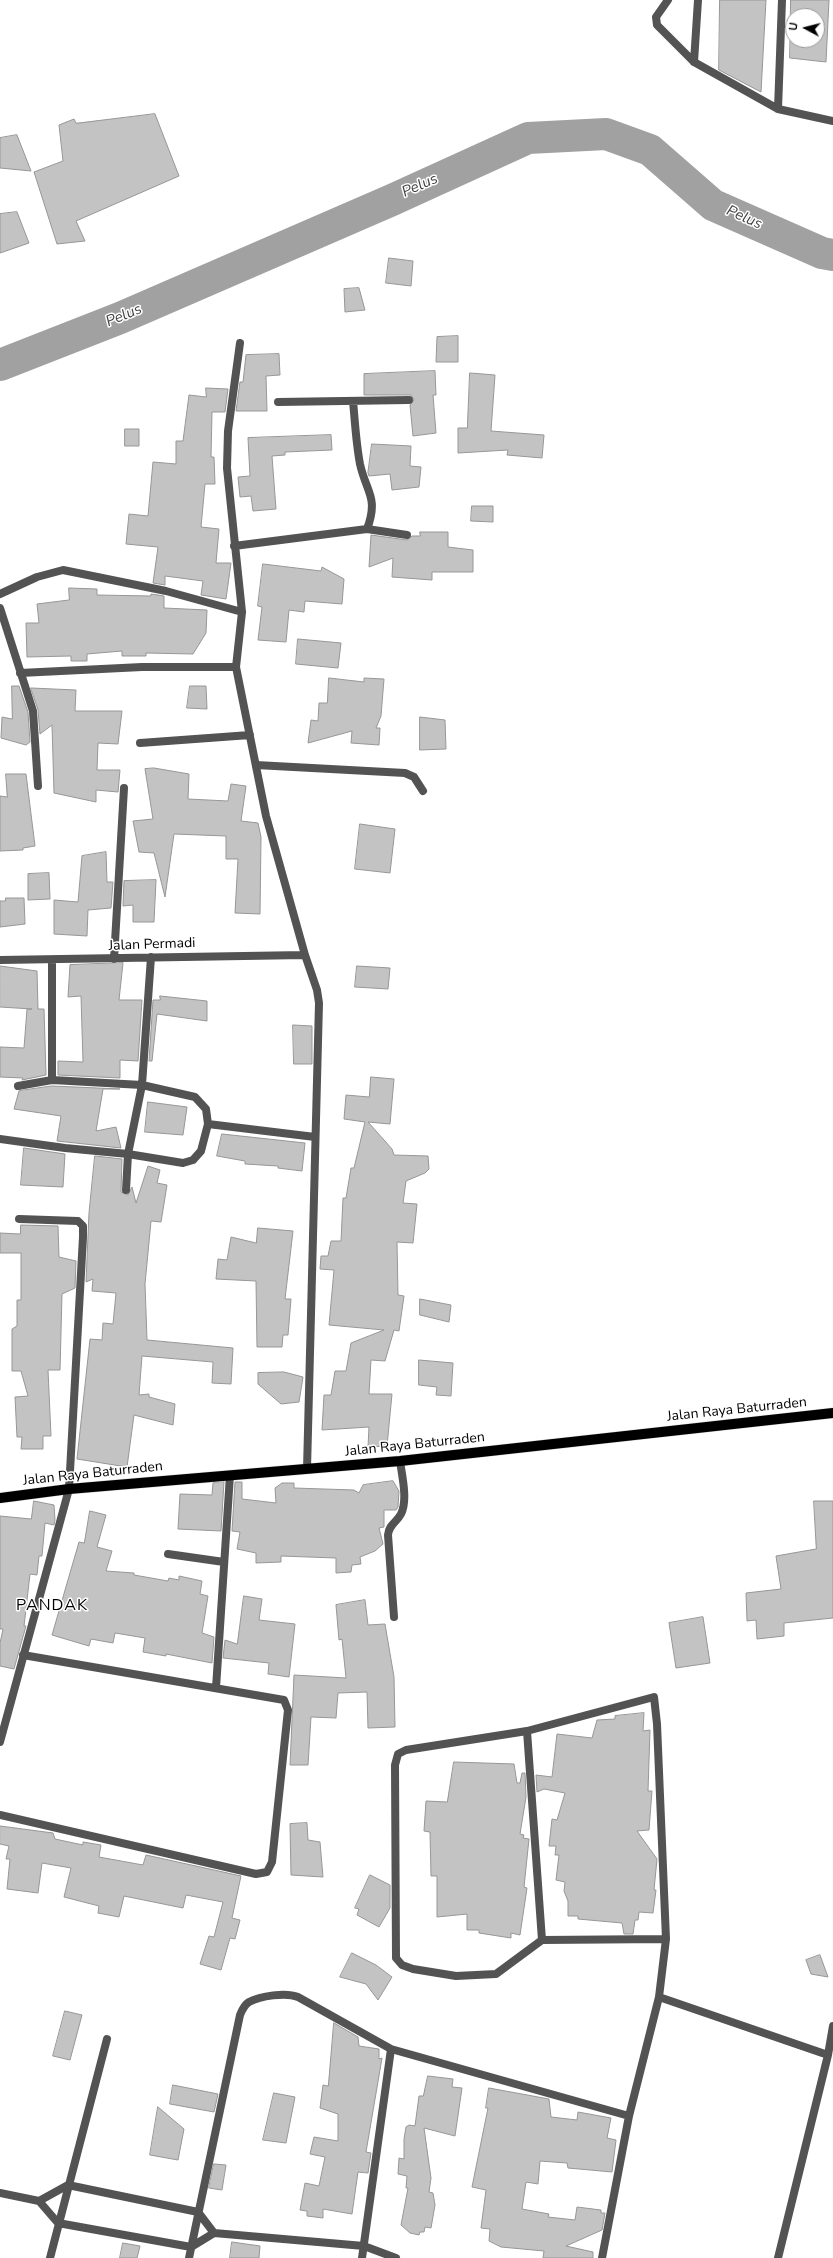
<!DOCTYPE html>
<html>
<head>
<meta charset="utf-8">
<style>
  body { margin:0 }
  #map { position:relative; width:833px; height:2258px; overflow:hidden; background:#fff; font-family:"Nunito Sans",sans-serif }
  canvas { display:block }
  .north { position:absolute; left:785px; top:8px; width:40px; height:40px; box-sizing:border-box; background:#fff; border:1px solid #999; border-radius:50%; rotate:277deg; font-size:11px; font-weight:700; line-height:16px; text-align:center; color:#000 }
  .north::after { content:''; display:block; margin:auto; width:14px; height:18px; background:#000; clip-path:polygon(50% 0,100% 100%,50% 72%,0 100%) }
</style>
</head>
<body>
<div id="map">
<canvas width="833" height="2258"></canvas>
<div class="north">U</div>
</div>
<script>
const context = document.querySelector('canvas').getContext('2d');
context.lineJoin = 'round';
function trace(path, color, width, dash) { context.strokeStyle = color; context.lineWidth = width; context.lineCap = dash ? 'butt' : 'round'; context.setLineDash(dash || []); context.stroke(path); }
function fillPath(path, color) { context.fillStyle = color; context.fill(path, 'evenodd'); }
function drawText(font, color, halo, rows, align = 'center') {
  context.font = font + ' "Nunito Sans",sans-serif'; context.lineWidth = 3; context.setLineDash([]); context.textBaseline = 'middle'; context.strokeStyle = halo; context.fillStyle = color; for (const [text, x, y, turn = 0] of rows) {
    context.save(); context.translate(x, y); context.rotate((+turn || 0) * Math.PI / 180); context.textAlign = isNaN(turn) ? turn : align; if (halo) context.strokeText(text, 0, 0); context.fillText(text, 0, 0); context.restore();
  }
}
trace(new Path2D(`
  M0 365 120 318 392 200 528 138 606 134 650 150 713 205 822 253 833 255`), '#a1a1a1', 32);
const building = new Path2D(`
  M720 0H766L761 92 719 70Z
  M791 0H829L826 62 790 58ZM793 16H817V40H793Z
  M155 114 179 176 76 221 85 241 57 244 34 172 63 161 59 125 74 119 76 123Z
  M17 135 31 171 0 168V138Z
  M17 212 29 243 0 253V214Z
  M389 258 413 261 411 286 386 283Z
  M359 288 365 310 345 312 344 289Z
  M458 336V362H436L437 337Z
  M279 354 280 375 266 376 267 411H236L240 382H243L246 355Z
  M435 371 436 395H433L436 433 413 436 410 405 414 400 411 395H364V374Z
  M470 373 495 375 491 431 544 435 542 458 507 455 508 450 458 453V428H467Z
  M206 388 228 389 225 412H212L211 457H214L215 484H205L201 527 219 529 216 563H231L226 599 201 595 203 581 165 576V585L153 583 158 547 126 544 129 514 148 516 153 462 176 464V441H183L189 395 206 397Z
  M125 429H139V446H125Z
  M331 435 332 450 285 452V455L272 456 276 509 253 511 251 496 240 497 238 477 250 476 248 438Z
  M372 444 411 446 410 466 421 467 419 487 392 490 390 474 369 476 368 473Z
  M472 506H493V522L471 521Z
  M420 532H448V547L473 550V572H432V580L392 577 393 558 369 567 371 535 407 540 412 536H420Z
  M263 564 321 571 322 567 344 579 342 604 305 601 304 612 289 610 286 642 258 640 262 607 258 606Z
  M69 588 97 589V595L151 596V594L164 596V608L207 610 206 633 193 654 146 653V656H122V651L87 654V661H71V656L27 657 26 623H39L37 604 69 600Z
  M298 639 341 643 338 668 296 664Z
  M329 678 364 682V678L384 679 381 716 376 728H380L379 745 351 743 352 731 308 743 311 720 318 721 319 703H327Z
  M12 686H19L28 712 30 742 26 745 1 738 2 717 12 719Z
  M190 686H206L207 709 187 708Z
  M31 688 76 690 75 711H122L118 744 98 743 97 770H120L118 792 96 790V802L54 793 52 725 40 734 38 710Z
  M420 717 445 720 446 749 420 750Z
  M154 768 189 774 188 799 228 801 231 784 246 786 241 821 258 823 261 837 260 914 235 913 238 859H226V836L174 834 165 897 154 853 139 852 133 821 153 819 145 769Z
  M6 774H26L35 846 23 848V850L0 851V796L7 797Z
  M360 824 395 829 390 873 355 869Z
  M106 852 107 882H113L111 908 88 910 87 936 54 934V900L78 902 82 856Z
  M49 873 50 899 28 900V874Z
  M156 880 154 922H133V905L123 906 124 881Z
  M6 898H24L25 924 0 927V901H5Z
  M123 963 119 1000H142L138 1061 120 1060V1078L58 1075V1061L83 1062 81 996 68 997 70 965Z
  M0 966 37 971 38 1009H44L46 1075 22 1080 23 1078 0 1077V1047L24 1048 27 1009H32L0 1007Z
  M357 966 390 968 388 989 355 987Z
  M160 996 207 1001V1021L157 1014 152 1061H149L153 1000H160Z
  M293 1025 312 1026V1064H294Z
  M371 1077 394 1079 390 1124 368 1122 392 1149 394 1155 428 1156 429 1169 425 1173 406 1181 403 1203 417 1204 413 1243 397 1242 398 1295 404 1296 399 1331 394 1330 385 1361 371 1360 369 1394H392L387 1446 368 1447 369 1427 322 1430 324 1395H331L335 1371H346L351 1343 384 1330 329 1325 334 1270 320 1269 321 1256H328L331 1241H341L343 1198H346L351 1168H354L365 1122 344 1119 346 1095 369 1097Z
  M52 1086 120 1089H103L96 1131 116 1127 121 1148 57 1141 61 1116 14 1109 19 1091Z
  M148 1102 187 1107 183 1135 145 1132Z
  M222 1134 305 1143 302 1171 278 1168V1166L245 1164V1161L217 1156Z
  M24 1148 65 1154 63 1187 21 1185Z
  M95 1156 122 1159 121 1192 128 1195 132 1187 136 1203 148 1166 160 1170 157 1183 167 1185 161 1222 151 1221 145 1284 147 1340 233 1348 231 1384 212 1383 213 1362 142 1356 139 1395 149 1394V1397L175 1404 173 1425 134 1415 127 1467 77 1459 90 1339 102 1340 103 1323 113 1324 116 1293 92 1291 93 1279 86 1282 89 1213Z
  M21 1225 58 1226 59 1257 76 1261 75 1288 62 1294 60 1370H48L51 1436H43V1449H21L22 1437H17L15 1397 28 1396 21 1371H12V1329L17 1326V1300H21V1253H0V1233L20 1234Z
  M258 1228 293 1231 285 1299H291L288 1335H283L282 1347H257L256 1281 216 1279 218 1259 227 1260 231 1237 256 1243Z
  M420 1299 451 1305 449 1322 420 1315Z
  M419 1360 453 1363 451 1396 436 1395 437 1387 419 1385Z
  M284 1372 303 1377 299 1402 281 1404 258 1384V1373Z
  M393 1481 399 1491 398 1507 396 1510H384V1527L379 1528 383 1544 375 1551 360 1557 361 1564 352 1565 351 1572 336 1573V1558L281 1556V1562L256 1563V1553L237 1549 240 1532 232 1531 235 1482H242V1499L276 1503 275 1488 282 1483H294V1488L354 1490 359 1493 363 1485Z
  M224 1482 221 1531 178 1529 180 1494 212 1495 213 1483Z
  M34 1501 54 1505 55 1520 54 1525 45 1523 42 1556H39L37 1575 30 1574 24 1626H26L14 1669 0 1666V1643L3 1629H0V1516L31 1519Z
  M814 1501H833V1618L784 1623V1636L757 1639 756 1620 747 1621 746 1593 781 1589 776 1556 816 1549Z
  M90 1511 106 1515 97 1547 112 1551 106 1571 134 1573V1575L168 1581 169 1578 179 1580V1576L202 1581 200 1594 208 1596 202 1633 214 1637 212 1663 166 1654V1656L143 1652 145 1638 115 1633 113 1643 91 1639 89 1646 52 1635 79 1542 84 1543Z
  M244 1596 262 1599 259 1620 295 1624 289 1677 268 1674 269 1663 223 1658 225 1640 237 1644Z
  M365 1600 368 1625 385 1624 394 1677 395 1727 368 1728 367 1692 338 1693 336 1718 311 1717 308 1765H290L294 1675 346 1678 342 1639 339 1640 336 1605Z
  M703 1617 710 1663 676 1668 669 1623Z
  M644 1713 643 1731 650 1730 648 1791H652L649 1830 637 1831 657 1859 654 1890H656L653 1913 639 1912 638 1920H635L633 1934H624L622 1923 578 1919V1916H568V1901L564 1891 565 1882 556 1880 559 1855H555L556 1846H549L552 1819 557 1820 565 1793 544 1789 537 1792 536 1775 552 1777 557 1734 592 1738 597 1720 615 1719V1716Z
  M454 1762 514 1764 517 1783H520L522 1773H525L526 1797 520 1834 524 1835 523 1838 529 1839 524 1887 527 1888 520 1935 511 1933V1938L479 1933V1930H467V1914L437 1917V1876H431L430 1832 424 1831 426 1801 447 1802Z
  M307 1823 308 1840 320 1842 323 1877 291 1875 290 1824Z
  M0 1826 53 1833 55 1839 83 1845V1842L101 1845 99 1857 143 1865 146 1855 241 1876 232 1918 240 1920 235 1939 230 1938 221 1970 200 1964 209 1936 214 1937 223 1902 186 1895 183 1908 124 1896 119 1917 98 1913 99 1906 64 1897 71 1868 42 1863 38 1893 7 1889 10 1859H6L9 1846 0 1844Z
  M370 1875 390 1885V1908L379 1927 357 1915 359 1909 355 1908Z
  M352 1953 376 1965 392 1977 378 2000 366 1984 340 1977Z
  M820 1955 828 1977 811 1974 806 1960Z
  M65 2011 82 2015 70 2060 53 2056Z
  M334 2023 358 2037 359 2046 379 2049V2059L382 2058 366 2152 371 2153 368 2173 358 2172 352 2214 323 2209V2218L307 2216V2211L300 2210 305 2183 319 2186 325 2157 310 2154 314 2137 338 2141V2114L320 2108 323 2085 328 2086Z
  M428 2076 453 2079 452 2087 462 2088 455 2136 424 2128 431 2178 429 2192 433 2193 435 2205 431 2228 425 2227 424 2232H420L419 2235 410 2233 401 2225 408 2188H406L407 2176 398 2174 399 2158 404 2159V2139L406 2127 409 2125 415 2126 419 2096H423Z
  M173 2085 218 2094 214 2112 170 2104Z
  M489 2088 549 2099 551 2117 577 2120 578 2112 611 2118 607 2138 616 2140 612 2172 568 2168 567 2163 540 2161 538 2184 526 2182 522 2209 549 2214 548 2217 575 2220 577 2207 601 2210V2213H605L602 2230 566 2246 593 2252V2258H543L544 2251 501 2247 489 2241 490 2229 481 2228 486 2190 472 2187 488 2108H486Z
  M274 2093 295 2097 286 2143 263 2140Z
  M158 2107 184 2129 178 2160 150 2155Z
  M214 2164 226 2165 222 2190 209 2188Z
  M232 2242 260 2246 259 2258H230Z
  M123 2243 140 2246 137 2258H120Z`);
fillPath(building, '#c3c3c3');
trace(building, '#979797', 1);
const primary = new Path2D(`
  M0 1498 69 1489 400 1461 833 1413`);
trace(primary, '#dbdbdb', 11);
trace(new Path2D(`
  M256 765 405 773 414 777 423 791`), '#535353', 8);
trace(new Path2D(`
  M668 0 656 17 657 25 694 62 778 109 833 121
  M694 62 698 0
  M778 109 782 0
  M240 343 228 431 227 468 242 612 236 667 266 816 305 955 317 990 319 1003 307 1469
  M353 401C355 422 356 443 360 464 366 492 379 497 367 529
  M278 402 409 400
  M234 546 367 529 407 535
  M0 594 37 577 63 570 166 591 242 612
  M0 608 33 711 38 786
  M20 673 142 667H236
  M140 743 250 735
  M114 959 124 788
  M0 960 305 955
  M52 960V1080
  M208 1124 315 1137
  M0 1139 65 1148 128 1154 183 1163 193 1160 201 1151 208 1124 206 1109 195 1097 142 1085 52 1080 18 1086
  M126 1190 128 1154 142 1085 151 957
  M168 1554 224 1562
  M394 1617 388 1535C389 1524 397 1522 401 1514 408 1500 402 1476 400 1461
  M216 1688 230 1475
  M654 1697 657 1724 666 1939 542 1940 496 1974 456 1976 413 1969 402 1965 396 1958 395 1765 398 1754 406 1750 527 1731Z
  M527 1731 542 1940
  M0 1742 69 1489 83 1237V1226L78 1221 19 1219
  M0 1815 256 1874 267 1872 272 1862 288 1710 284 1700 23 1655
  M659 1997 666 1939
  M391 2049 629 2116
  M0 2193 39 2201 58 2223 191 2247 214 2233 364 2246 396 2258
  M39 2201 68 2185 198 2212 214 2233
  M50 2258 107 2039
  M189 2258 240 2015C242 2010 244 2005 249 2002 260 1996 286 1992 298 1997L391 2049 362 2258
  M602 2258 629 2116 659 1997 828 2055 833 2026
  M778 2258 828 2055`), '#535353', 8);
trace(primary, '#000', 10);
drawText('14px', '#000', '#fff', [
  ["Jalan Permadi",152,945,-2],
  ["Jalan Raya Baturraden",737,1410,-6],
  ["Jalan Raya Baturraden",415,1445,-6],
  ["Jalan Raya Baturraden",93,1474,-6]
]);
drawText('italic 15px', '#424242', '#fff', [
  ["Pelus",420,186,-24],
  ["Pelus",744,218,24],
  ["Pelus",124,316,-23]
]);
context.letterSpacing = '1px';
drawText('16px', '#000', '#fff', [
  ["PANDAK",52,1606]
]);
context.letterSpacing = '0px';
</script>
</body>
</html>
